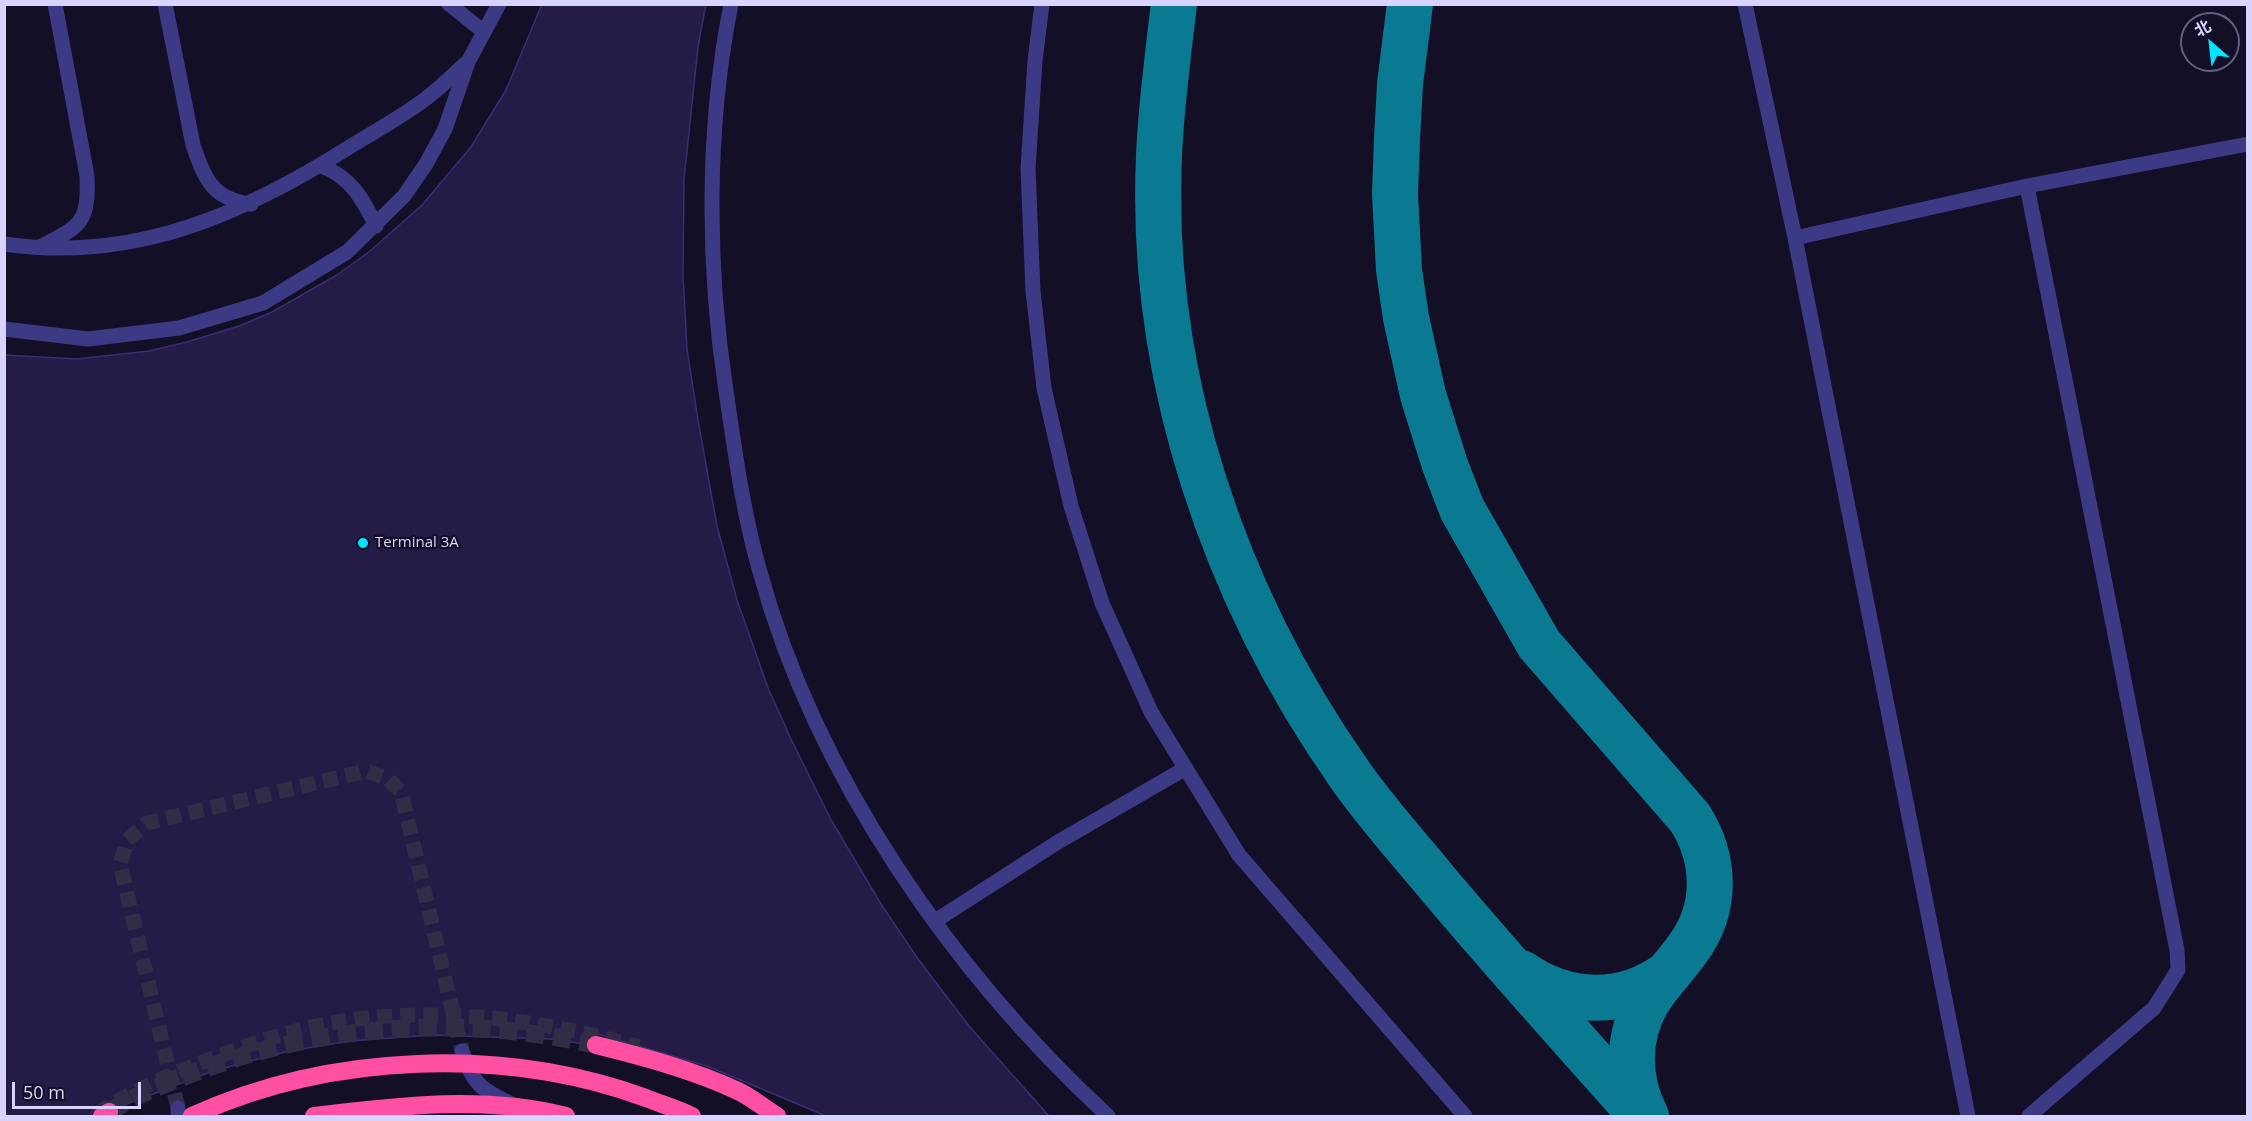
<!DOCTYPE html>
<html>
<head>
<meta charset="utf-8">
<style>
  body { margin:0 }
  #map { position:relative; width:2252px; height:1121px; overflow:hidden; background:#130f26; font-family:"Open Sans","Noto Sans SC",sans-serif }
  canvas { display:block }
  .frame { position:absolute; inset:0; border:6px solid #d9d4ff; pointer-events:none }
  .north { position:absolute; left:2180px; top:12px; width:60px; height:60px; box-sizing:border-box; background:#130f26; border:2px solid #625e7d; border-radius:50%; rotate:332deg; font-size:16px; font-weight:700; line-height:24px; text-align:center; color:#d9d4ff }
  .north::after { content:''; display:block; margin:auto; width:21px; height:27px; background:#00e5ff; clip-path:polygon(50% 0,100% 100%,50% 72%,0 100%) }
  .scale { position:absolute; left:12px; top:1082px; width:129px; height:27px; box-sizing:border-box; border:3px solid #d9d4ff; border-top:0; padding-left:8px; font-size:18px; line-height:21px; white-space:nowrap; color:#d9d4ff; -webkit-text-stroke:4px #130f26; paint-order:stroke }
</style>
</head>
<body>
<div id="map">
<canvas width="2252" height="1121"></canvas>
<div class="frame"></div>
<div class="north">北</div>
<div class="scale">50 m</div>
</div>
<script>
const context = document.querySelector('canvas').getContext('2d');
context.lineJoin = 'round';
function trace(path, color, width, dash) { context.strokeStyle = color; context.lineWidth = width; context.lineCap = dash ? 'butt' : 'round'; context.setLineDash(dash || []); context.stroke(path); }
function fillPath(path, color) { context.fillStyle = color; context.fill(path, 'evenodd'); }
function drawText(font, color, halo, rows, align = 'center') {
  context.font = font + ' "Open Sans",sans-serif'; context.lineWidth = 4.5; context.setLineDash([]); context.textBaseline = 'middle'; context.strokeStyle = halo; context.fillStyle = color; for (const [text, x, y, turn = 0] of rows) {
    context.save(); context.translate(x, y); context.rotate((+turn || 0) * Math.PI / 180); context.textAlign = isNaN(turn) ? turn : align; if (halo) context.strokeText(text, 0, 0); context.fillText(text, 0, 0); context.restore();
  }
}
trace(new Path2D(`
  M1174 4C1168 55 1161 105 1159 156 1149 376 1224 596 1350 775 1375 811 1405 844 1433 878 1501 959 1572 1038 1642 1116
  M1410 4 1400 84 1397 139 1395 194 1399 270 1406 318 1423 395 1445 465 1462 509 1539 644 1690 818C1716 859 1717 908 1689 947 1676 966 1659 982 1647 1002 1627 1037 1627 1080 1646 1116
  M1521 973C1567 1005 1623 1007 1669 973`), '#0a7a92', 46);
const building = new Path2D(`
  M542 4H706L698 47 684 180 683 275 687 349 698 420 717 526 737 600 768 688 791 739 830 818 881 904 918 959 969 1026 1049 1116H826L707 1066 598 1034 588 1037 585 1044 550 1039 432 1035 350 1041 289 1051 213 1071 119 1107 114 1102H104L93 1110 91 1116H4V355L77 359 149 351 187 342 239 326 272 312 337 275 370 251 422 205 471 147 506 90Z`);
fillPath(building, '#241b47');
trace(building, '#3b2d73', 1.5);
trace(new Path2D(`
  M178 1108 120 864 127 840 147 823 366 771 387 778 401 792 462 1051`), '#312d47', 15, [15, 8]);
trace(new Path2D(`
  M97 1114C133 1090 175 1072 216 1057 250 1045 284 1032 320 1025 425 1004 537 1018 639 1047`), '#312d47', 15, [15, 8]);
trace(new Path2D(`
  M109 1112C133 1097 157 1087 183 1077 314 1024 459 1014 596 1045`), '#312d47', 18, [18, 9]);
trace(new Path2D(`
  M165 4 193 145C205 179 212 199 251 204
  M449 4 484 32
  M731 4C706 130 707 266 726 391 735 452 743 513 760 572 816 777 953 973 1108 1116
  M1042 4 1035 61 1028 168 1033 291 1044 388 1071 506 1102 603 1151 712 1239 855 1465 1116
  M1745 4 1795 238 1968 1116
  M321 166C350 176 363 199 376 226
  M2027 186 2177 950 2178 970 2154 1008 2029 1116
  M1795 238 2027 186 2248 144
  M4 244C134 263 244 214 351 146 376 131 401 117 424 100 439 89 452 76 465 64
  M40 247C80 226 89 224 87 176L55 4
  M4 329 88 339 179 328 263 303 347 252 404 196 426 164 445 129 468 62 499 4
  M935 921 1058 842 1186 768
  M462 1051C472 1083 481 1090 512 1104
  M178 1108V1116`), '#3d3a85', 15);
trace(new Path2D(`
  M596 1045C644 1057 693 1070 738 1091 751 1097 764 1108 777 1116
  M102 1116 109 1112
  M192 1116C330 1053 503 1046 646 1098 661 1104 678 1109 692 1116
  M314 1116C397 1106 483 1095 566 1116`), '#ff4fa3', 18);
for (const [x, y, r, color] of [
  [363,543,6,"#00e5ff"]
]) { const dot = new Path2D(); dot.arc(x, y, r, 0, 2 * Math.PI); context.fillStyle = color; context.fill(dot); trace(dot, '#130f26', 2); }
drawText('15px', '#d9d4ff', '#130f26', [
  ["Terminal 3A",375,543]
], 'left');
</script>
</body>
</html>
